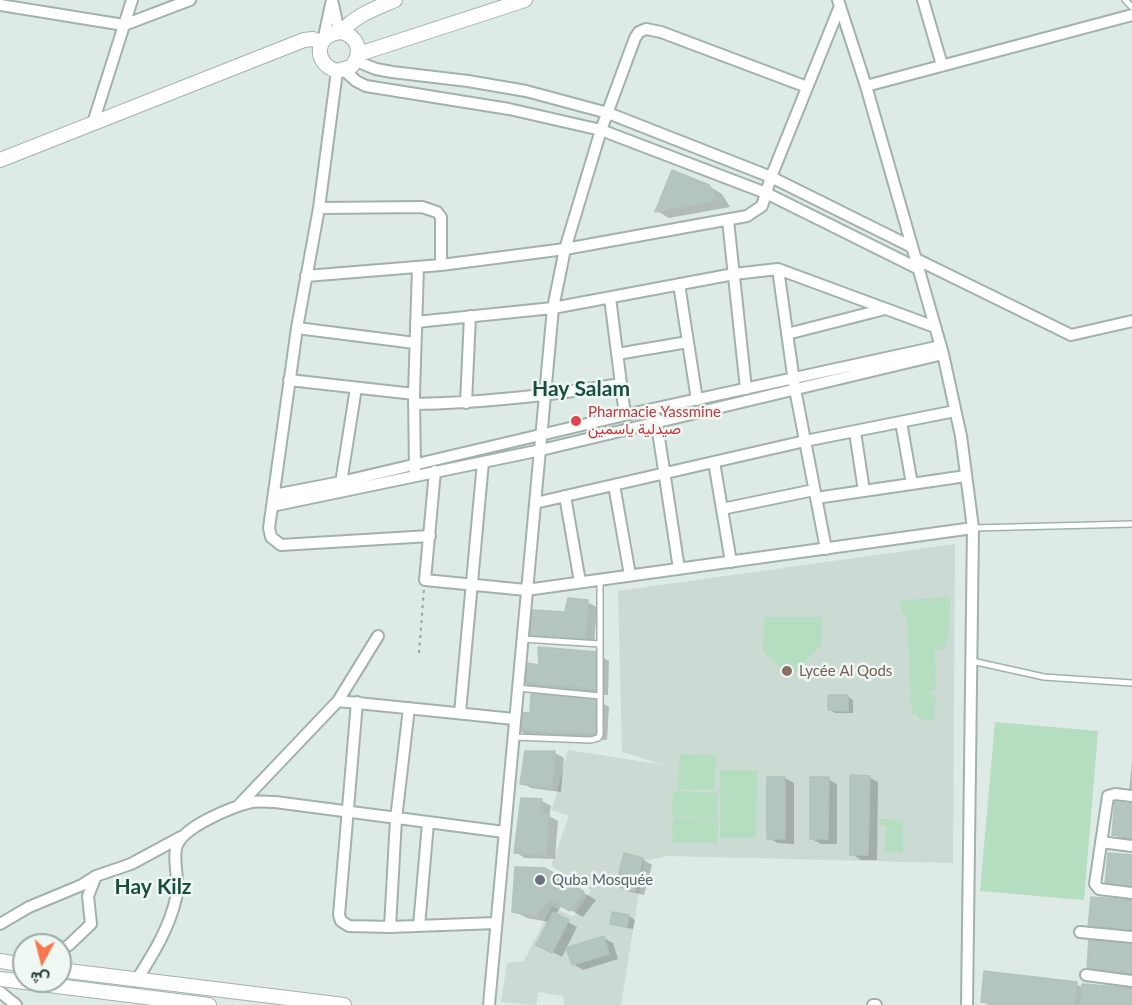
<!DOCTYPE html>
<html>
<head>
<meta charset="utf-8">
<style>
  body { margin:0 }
  #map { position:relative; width:1132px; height:1005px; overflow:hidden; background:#deeae5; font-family:Lato,Vazirmatn,sans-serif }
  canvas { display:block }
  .north { position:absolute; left:12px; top:933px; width:60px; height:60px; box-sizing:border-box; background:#eef7f2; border:2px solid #9baba6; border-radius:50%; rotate:187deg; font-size:16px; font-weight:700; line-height:24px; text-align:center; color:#1f3a33 }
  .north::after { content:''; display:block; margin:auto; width:21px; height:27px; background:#f8784d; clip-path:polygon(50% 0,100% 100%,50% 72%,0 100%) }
</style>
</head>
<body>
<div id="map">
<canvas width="1132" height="1005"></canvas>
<div class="north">ش</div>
</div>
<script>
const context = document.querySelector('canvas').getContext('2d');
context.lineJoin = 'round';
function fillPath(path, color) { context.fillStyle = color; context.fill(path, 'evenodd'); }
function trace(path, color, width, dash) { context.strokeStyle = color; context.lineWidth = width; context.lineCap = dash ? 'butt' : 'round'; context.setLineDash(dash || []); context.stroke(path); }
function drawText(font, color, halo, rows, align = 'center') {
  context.font = font + ' Lato,Vazirmatn,sans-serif'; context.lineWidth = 5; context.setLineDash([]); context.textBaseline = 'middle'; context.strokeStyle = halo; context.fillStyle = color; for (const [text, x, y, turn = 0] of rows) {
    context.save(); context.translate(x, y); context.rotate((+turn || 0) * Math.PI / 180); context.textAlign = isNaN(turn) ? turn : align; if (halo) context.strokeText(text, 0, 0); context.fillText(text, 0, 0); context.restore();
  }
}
fillPath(new Path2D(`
  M955 544 953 863 667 856 644 861 621 1005H565L563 996 539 992 536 1005 501 1002 507 963 524 961 552 906 573 917 591 890 551 866 569 816 552 810 568 750 664 765 622 752 618 591Z`), '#ccdad4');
fillPath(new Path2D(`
  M950 597 949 635 944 648 935 650 936 689 929 693 936 699 934 720H920L916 714 912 715 907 620 898 601Z
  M764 617H822V644L790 678 763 651Z
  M995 722 1098 731 1084 900 980 891Z
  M680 754 716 755 715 790 678 789Z
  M720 770H757L756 838H720Z
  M673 791 718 793 717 818 672 816Z
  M673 817 718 819 717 843 672 842Z
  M880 819 903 820V853L884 852 886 826 879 825Z`), '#b5ddc0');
fillPath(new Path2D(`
  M709 186 722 194 730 207 669 218 657 211Z
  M587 602 597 607 594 644 541 639 532 634Z
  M597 654 609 661 608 695 533 688 520 681 541 666Z
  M847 696 853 700V713H835L829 709Z
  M596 699 609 707 607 740 528 736 516 728 531 714Z
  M555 753 564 758 561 792 531 788 522 783Z
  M1132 761V792L1129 791Z
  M869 777 878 782 877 860H861L852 854Z
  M769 778H785L794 783V844L778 843 768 838Z
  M828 779 837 784V844H821L812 839Z
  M542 801 551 806 549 816 558 821 555 859 525 858 515 852Z
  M1132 805V840H1123L1114 834Z
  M642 859 652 865 644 895 627 891 618 885Z
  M545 870 596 900 583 917 562 905 555 915 577 927 562 957 547 949 549 922 527 918 514 911Z
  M614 913 629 916 635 920 633 929 618 926 612 923Z
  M604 938 613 943 618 959 583 970 573 964Z
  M1132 944V979L1101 977 1088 969Z
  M1076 984 1083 988 1132 990V1005H989L982 1001Z`), '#0003');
const building = new Path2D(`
  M672 170 709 185 718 200 655 212Z
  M568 598 588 600 585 639 530 635 532 610 565 612Z
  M538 647 597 652 596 689 519 682 521 662 539 665Z
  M531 694 597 698 595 734 514 729 515 712 530 713Z
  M828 695H848V711L828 710Z
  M525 751H555L552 788 520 784Z
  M850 775 870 776 868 855H850Z
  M767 777H785V839H767Z
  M810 777H829L828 839H810Z
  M521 798 542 799 540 814H549L546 855 514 853Z
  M1115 802 1132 804V837L1112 835Z
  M624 853 643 858 635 891 616 886Z
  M1108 853 1132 855V889L1105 886Z
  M515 867 545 868 584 892 570 911 549 899 537 916 512 912Z
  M1091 897 1132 900V932L1088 928Z
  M553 912 569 920 552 953 536 945Z
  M612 912 629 915 627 927 610 924Z
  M604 936 609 954 572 965 566 948Z
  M1089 938 1132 942V974L1087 970Z
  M984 971 1077 982 1074 1005H1003L981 1002Z
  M1082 984 1132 988V1005H1080Z`);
fillPath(building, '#b3c5be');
trace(building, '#b0c4bc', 1.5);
const service = new Path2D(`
  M1125 0 1132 7
  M973 528 1132 524
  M523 639 600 644
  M972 661 1044 677 1132 683
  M518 688 600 696
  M514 737 591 740 598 738 600 735V580`);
const minor = new Path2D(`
  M838 0 866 86 943 354 961 436 973 528 967 1005
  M923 0 942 65
  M333 4 339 32
  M0 5 124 25 190 0
  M323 41 332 0
  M356 61 376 69 392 72 468 81 526 91 608 113 771 177 912 247
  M344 70 356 81 366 86 509 109 601 130 766 193 919 269
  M337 71 319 208 297 328 269 528 271 537 281 545 430 536
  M866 86 1132 15
  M93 123 132 0
  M319 208 422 207 437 212 441 217V265
  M728 220 746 389
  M916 259 1071 335 1132 321
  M778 269 795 389 826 549
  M306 276 441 265 565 249 747 216 762 206 771 177 840 6
  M679 284 697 400
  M610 298 625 415
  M416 322 553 308 734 274 778 269 935 327
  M297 328 415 343
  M787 334 885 309
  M617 354 688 342
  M289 380 414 394 415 472
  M414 394 418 267
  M466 403 470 316
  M414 404C484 403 552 395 621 384
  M656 418 679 569
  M901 422 912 484
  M855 432 864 491
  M714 462 731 562
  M435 471 425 580 526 590 973 528
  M614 485 630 575
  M340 489 356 388
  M274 495 341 482 625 415 941 346
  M565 496 580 582
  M816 498 966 476
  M535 503 805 441 955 411
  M272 506 541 450 943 354
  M722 509 814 490
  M338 701 514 719
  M357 702 339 915 341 921 349 926 390 927 496 923
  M460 713 483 462
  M1132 796 1115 794 1108 796 1095 884 1099 889 1132 893
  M238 806 338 701 378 636
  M1101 842 1132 846
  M0 924 29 907 82 885 96 876 131 864 181 837
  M419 926 428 823
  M390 927 396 819 409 708
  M1080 932 1132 937
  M60 950 69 945 91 924 88 896 96 876
  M1086 975 1132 981
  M136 981C153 954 169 929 176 898 180 882 173 864 176 848 181 827 232 807 252 802 260 801 268 802 275 802L504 832
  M0 992 16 1005
  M489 1005 553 308 565 249 601 130 635 38 639 32 646 29 661 32 807 87
  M873 1005H876`);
const tertiary = new Path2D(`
  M341 32C359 37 363 53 351 67L337 71C312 63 315 34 341 32 356 15 374 9 395 0
  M359 54 525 0
  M0 160 304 40 313 39 322 43
  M0 961 24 965
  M60 970 344 1005
  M0 979 209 1005`);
trace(service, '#a1b2ac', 8);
trace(minor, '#a1b2ac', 14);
trace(tertiary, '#a1b2ac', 16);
trace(new Path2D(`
  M419 653 424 589`), '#7cafa0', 2, [3, 4.5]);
trace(service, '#fff', 5);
trace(minor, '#fff', 10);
trace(tertiary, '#fff', 14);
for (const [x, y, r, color] of [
  [576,421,6,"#e0444e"],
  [787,671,6,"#8d6e63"],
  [540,880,6,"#6b7280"]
]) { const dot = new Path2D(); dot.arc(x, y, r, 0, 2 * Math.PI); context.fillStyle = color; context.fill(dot); trace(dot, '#eef7f2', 2); }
drawText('15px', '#be3a42', '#eef7f2', [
  ["Pharmacie Yassmine",588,412],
  ["صيدلية ياسمين",588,429]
], 'left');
drawText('15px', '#785e54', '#eef7f2', [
  ["Lycée Al Qods",799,671]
], 'left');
drawText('15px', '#5b616d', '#eef7f2', [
  ["Quba Mosquée",552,880]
], 'left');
drawText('bold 21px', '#1a4d41', '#eef7f2', [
  ["Hay Salam",581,389],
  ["Hay Kilz",153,887]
]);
</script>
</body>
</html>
